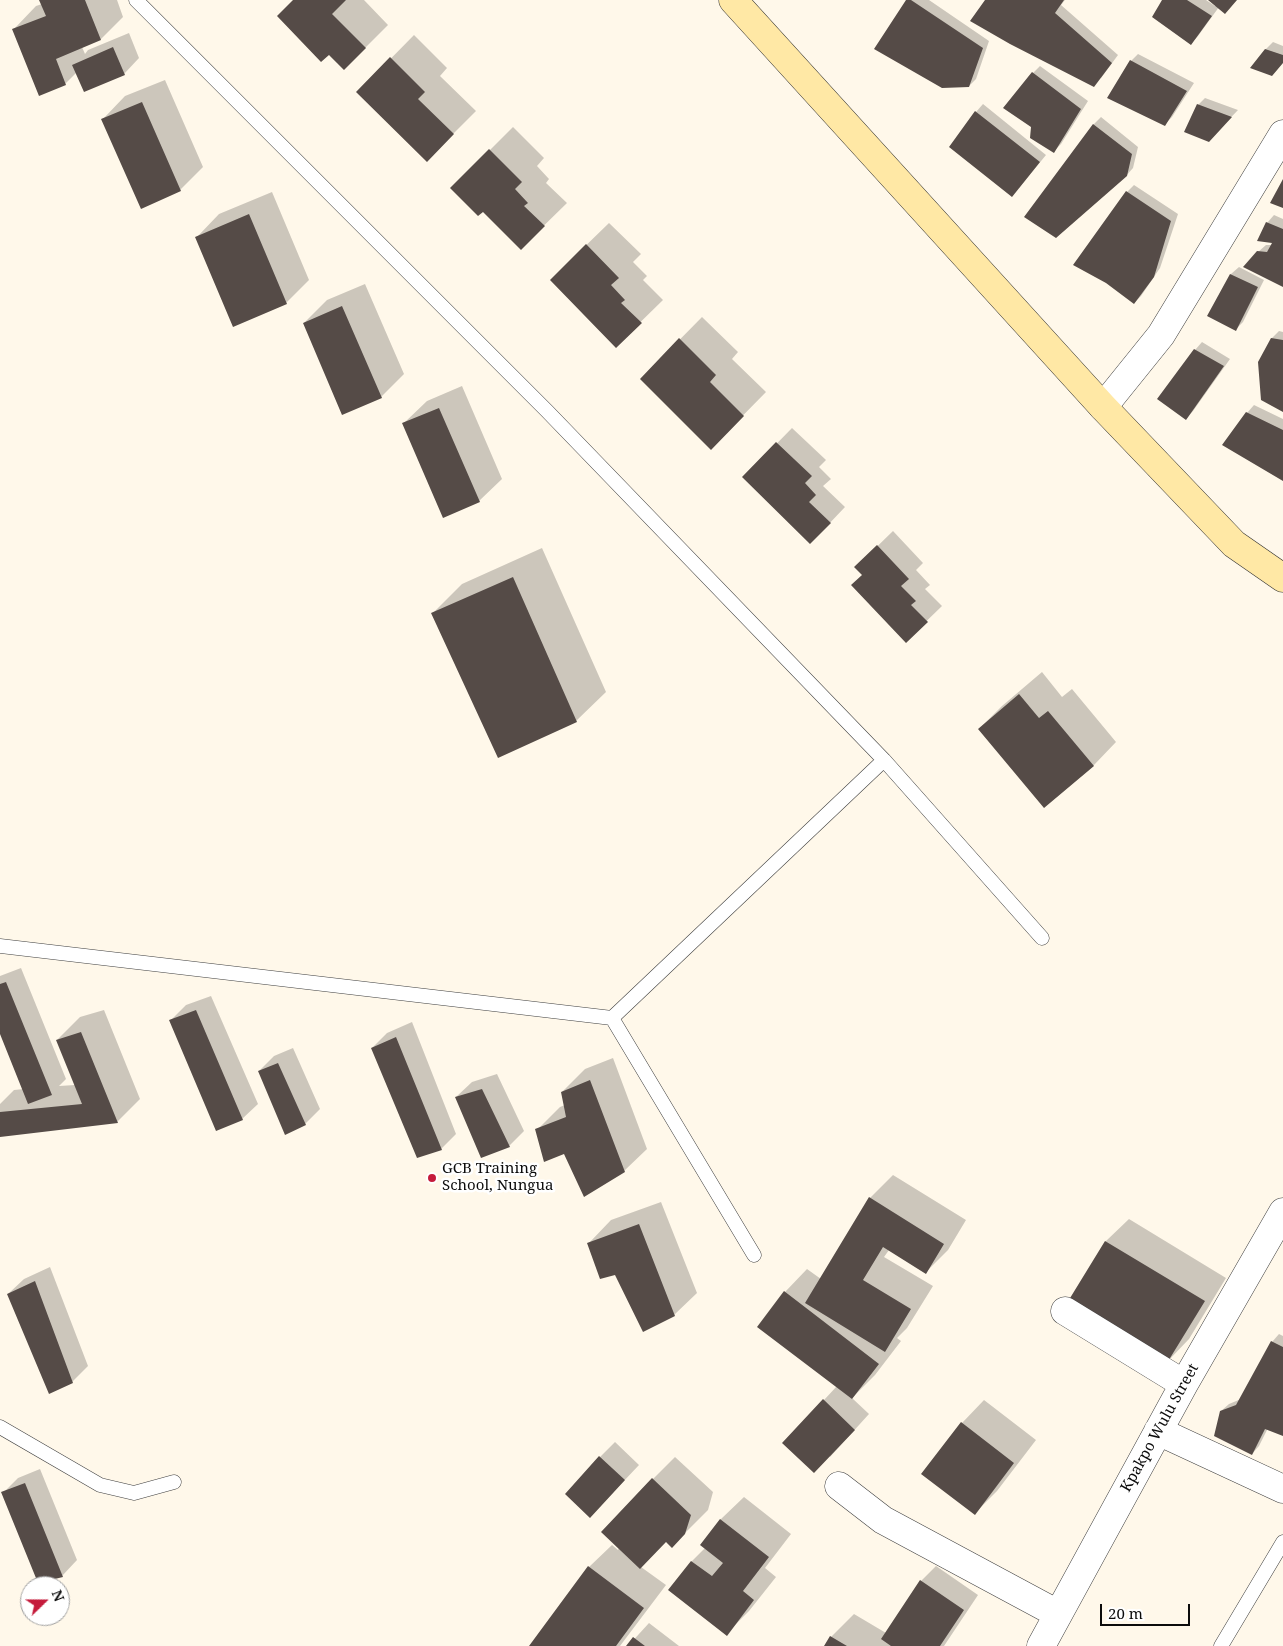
<!DOCTYPE html>
<html>
<head>
<meta charset="utf-8">
<style>
  body { margin:0 }
  #map { position:relative; width:1283px; height:1646px; overflow:hidden; background:#fff8ea; font-family:"Noto Serif",serif }
  canvas { display:block }
  .north { position:absolute; left:20px; top:1576px; width:50px; height:50px; box-sizing:border-box; background:#fff; border:1px solid #9e9e9e; border-radius:50%; rotate:68deg; font-size:14px; font-weight:700; line-height:20px; text-align:center; color:#0c0c0c }
  .north::after { content:''; display:block; margin:auto; width:18px; height:22px; background:#c51b3b; clip-path:polygon(50% 0,100% 100%,50% 72%,0 100%) }
  .scale { position:absolute; left:1100px; top:1604px; width:90px; height:22px; box-sizing:border-box; border:2px solid #0c0c0c; border-top:0; padding-left:6px; font-size:15px; line-height:18px; white-space:nowrap; color:#0c0c0c; -webkit-text-stroke:4px #fff; paint-order:stroke }
</style>
</head>
<body>
<div id="map">
<canvas width="1283" height="1646"></canvas>
<div class="north">N</div>
<div class="scale">20 m</div>
</div>
<script>
const context = document.querySelector('canvas').getContext('2d');
context.lineJoin = 'round';
function fillPath(path, color) { context.fillStyle = color; context.fill(path, 'evenodd'); }
function trace(path, color, width, dash) { context.strokeStyle = color; context.lineWidth = width; context.lineCap = dash ? 'butt' : 'round'; context.setLineDash(dash || []); context.stroke(path); }
function drawText(font, color, halo, rows, align = 'center') {
  context.font = font + ' "Noto Serif",serif'; context.lineWidth = 5; context.setLineDash([]); context.textBaseline = 'middle'; context.strokeStyle = halo; context.fillStyle = color; for (const [text, x, y, turn = 0] of rows) {
    context.save(); context.translate(x, y); context.rotate((+turn || 0) * Math.PI / 180); context.textAlign = isNaN(turn) ? turn : align; if (halo) context.strokeText(text, 0, 0); context.fillText(text, 0, 0); context.restore();
  }
}
fillPath(new Path2D(`
  M41 0H117L123 17 101 39 82 47 85 54 88 50 129 33 139 58 124 74 76 73 65 84 14 29 36 6 42 4Z
  M295 0H364L388 25 344 69Z
  M908 0H929L989 41 976 79 969 86Z
  M986 0H1065L1061 5 1118 55 1101 78Z
  M1163 0H1206L1215 6 1216 5 1210 0H1237L1219 7 1198 36 1191 43Z
  M414 35 447 68 440 76 476 111 427 160 358 92Z
  M1273 42 1283 46V62L1265 50Z
  M1138 54 1194 83 1172 117 1165 124 1131 61Z
  M1040 66 1088 101 1061 144 1054 151 1033 73Z
  M165 80 203 167 180 190 103 119 125 96Z
  M1205 98 1238 110 1216 133 1198 105Z
  M983 104 1046 155 1019 188 950 147 976 112Z
  M1101 117 1138 147 1133 168 1126 176 1026 216 1094 124Z
  M513 127 544 158 537 166 549 179 546 183 567 203 521 248 483 210 452 188Z
  M1134 185 1178 214 1160 268 1141 296 1134 303 1127 192Z
  M272 192 309 280 286 303 197 237 219 214Z
  M1274 215 1283 219V286L1258 252 1266 245H1272L1274 242 1267 223Z
  M609 223 641 254 633 262 647 276 643 280 663 300 616 346 574 257Z
  M1239 267 1264 280 1243 322 1236 329 1209 316 1231 274Z
  M365 284 404 374 381 397 304 323 327 300Z
  M702 317 738 352 732 359 766 392 711 448 641 379Z
  M1279 331 1283 332V410L1272 338Z
  M1202 342 1230 359 1193 411 1186 419 1195 350Z
  M462 386 502 479 479 501 404 423 427 401Z
  M1254 405 1283 419V480L1247 413Z
  M792 428 826 460 819 467 831 479 823 486 845 507 826 527 744 477Z
  M893 531 923 563 916 570 930 585 925 589 942 606 906 641 863 574 856 567Z
  M542 548 606 692 576 721 432 614 462 584Z
  M1042 672 1062 697 1072 689 1116 742 1094 765 1044 806 979 729 1002 706Z
  M21 968 66 1079 59 1086 75 1085 57 1040 80 1017 104 1010 140 1099 117 1122 0 1135V1104L14 1090 24 1089 0 1031V976Z
  M211 996 258 1104 242 1119 171 1020 186 1005Z
  M412 1022 456 1134 441 1149 372 1048 387 1033Z
  M293 1048 320 1109 305 1124 259 1071 274 1056Z
  M613 1058 647 1149 624 1171 565 1152 537 1130 560 1107 565 1105 562 1092 585 1069Z
  M497 1074 524 1131 509 1146 456 1097 472 1082Z
  M893 1175 966 1220 948 1250 925 1273 889 1250 884 1257 933 1286 907 1328 897 1338 901 1341 875 1375 852 1398 869 1414 830 1457 824 1400 837 1386 785 1292 807 1269 821 1279 870 1198Z
  M661 1202 697 1293 674 1315 616 1274 589 1243 611 1220Z
  M1129 1219 1226 1278 1189 1339 1167 1362 1069 1302 1106 1241Z
  M50 1267 88 1366 72 1382 8 1294 24 1279Z
  M1279 1334 1283 1336V1435L1268 1428 1259 1446 1252 1454 1221 1411 1229 1404 1241 1399 1272 1342Z
  M984 1400 1036 1440 997 1491 975 1513 962 1423Z
  M615 1442 639 1465 605 1501 600 1457Z
  M675 1457 713 1492 708 1510 672 1546 666 1541 641 1567 666 1585 620 1646H531L589 1567 612 1545 618 1550 619 1548 653 1479Z
  M40 1469 77 1560 62 1576 3 1493 18 1478Z
  M744 1497 791 1534 765 1568 776 1577 749 1611 726 1634 670 1590 692 1561 705 1548 701 1545 721 1519Z
  M936 1566 978 1595 944 1646H826L831 1637 854 1614 886 1633 921 1581Z
  M649 1623 679 1646H628Z`), '#0003');
fillPath(new Path2D(`
  M39 0H85L101 40 56 59 66 85 39 96 12 29 46 16Z
  M293 0H346L332 14 366 48 344 70 329 55 321 62 277 16Z
  M906 0H911L983 48 969 87 942 88 874 49Z
  M985 0H1064L1055 13 1112 63 1094 87 1010 44 970 21Z
  M1162 0H1187L1212 16 1191 45 1152 17Z
  M1208 0H1237L1225 14Z
  M113 47 125 75 84 92 72 65Z
  M1265 49 1283 55V63L1272 76 1250 68Z
  M390 57 425 92 418 99 454 134 427 162 356 92Z
  M1130 60 1187 91 1165 126 1107 98Z
  M1032 72 1081 109 1054 153 1030 138 1031 127 1003 108Z
  M142 102 181 191 141 209 101 119Z
  M1197 104 1232 117 1209 142 1184 132Z
  M975 111 1040 162 1012 197 949 147Z
  M1093 124 1132 154 1127 176 1056 238 1024 217Z
  M489 149 522 182 515 189 528 203 524 206 545 226 521 250 483 212 478 216 450 188Z
  M1283 179V208L1270 203Z
  M1126 191 1171 221 1154 277 1134 304 1106 283 1073 265Z
  M249 214 287 304 233 327 195 237Z
  M1266 222 1283 229V287L1243 267 1257 251 1267 252 1272 243 1257 241Z
  M586 244 619 278 611 285 625 300 621 303 642 323 616 348 550 280Z
  M1230 274 1258 287 1236 331 1207 316Z
  M342 306 382 398 342 415 303 323Z
  M679 338 716 375 710 382 744 416 711 450 640 379Z
  M1271 338 1283 340V412L1261 400 1258 362Z
  M1194 349 1224 366 1186 420 1157 399Z
  M439 408 480 502 443 518 402 423Z
  M1246 412 1283 430V481L1222 445Z
  M776 442 812 476 805 483 816 495 809 502 831 523 810 544 742 477Z
  M877 545 909 579 901 586 916 601 911 605 928 622 906 643 851 585 862 575 854 567Z
  M513 577 577 722 498 758 431 613Z
  M1019 694 1039 718 1048 711 1094 766 1044 808 978 729Z
  M6 982 52 1095 28 1104 0 1034V984Z
  M196 1010 243 1120 216 1131 169 1020Z
  M81 1032 118 1123 0 1137V1112L82 1104 56 1040Z
  M396 1037 442 1150 417 1158 371 1048Z
  M278 1063 306 1125 285 1135 258 1071Z
  M590 1080 625 1172 584 1197 564 1154 544 1162 535 1129 566 1117 561 1092Z
  M482 1089 510 1147 481 1158 455 1097Z
  M869 1197 944 1244 926 1274 883 1247 863 1280 911 1309 885 1352 805 1303Z
  M639 1224 675 1316 643 1332 615 1275 600 1279 587 1243Z
  M1105 1241 1205 1301 1167 1363 1067 1303Z
  M35 1281 73 1383 49 1394 7 1294Z
  M784 1291 879 1364 852 1399 757 1327Z
  M1271 1341 1283 1347V1436L1265 1429 1252 1455 1214 1436 1220 1411 1236 1405Z
  M823 1399 855 1430 814 1473 782 1443Z
  M961 1422 1014 1463 975 1515 921 1474Z
  M599 1456 625 1480 590 1518 565 1494Z
  M652 1478 691 1515 685 1534 672 1548 666 1542 640 1569 601 1532Z
  M25 1483 63 1577 38 1583 1 1492Z
  M720 1519 769 1557 743 1591 754 1600 727 1636 668 1590 691 1561 712 1576 723 1563 700 1545Z
  M588 1566 644 1608 616 1646H529Z
  M920 1580 964 1610 940 1646H891L881 1639Z
  M830 1636 847 1646H824Z
  M633 1637 645 1646H626Z`), '#554b47');
const lane = new Path2D(`
  M136 0 547 411 884 760 1042 938
  M0 946 612 1018
  M754 1255 612 1018 884 760
  M0 1427 100 1485 134 1493 174 1482
  M1221 1646 1283 1542`);
const street = new Path2D(`
  M1103 407 1161 335 1283 134
  M1065 1311 1184 1384
  M1158 1431 1283 1489
  M839 1486 883 1520 1058 1614
  M1041 1646 1184 1384 1283 1212`);
const secondary = new Path2D(`
  M733 0 1103 407 1234 544 1283 578`);
trace(lane, '#3f3f3f', 15);
trace(street, '#3f3f3f', 29);
trace(secondary, '#2e2e2e', 29);
trace(lane, '#fff', 14);
trace(street, '#fff', 28);
trace(secondary, '#ffe8a5', 28);
for (const [x, y, r, color] of [
  [432,1178,5,"#c51b3b"]
]) { const dot = new Path2D(); dot.arc(x, y, r, 0, 2 * Math.PI); context.fillStyle = color; context.fill(dot); trace(dot, '#fff', 2); }
drawText('15px', '#0c0c0c', '#fff', [
  ["GCB Training",442,1169],
  ["School, Nungua",442,1186]
], 'left');
drawText('15px', '#0c0c0c', '#fff', [
  ["Kpakpo Wulu Street",1160,1428,-61]
]);
</script>
</body>
</html>
